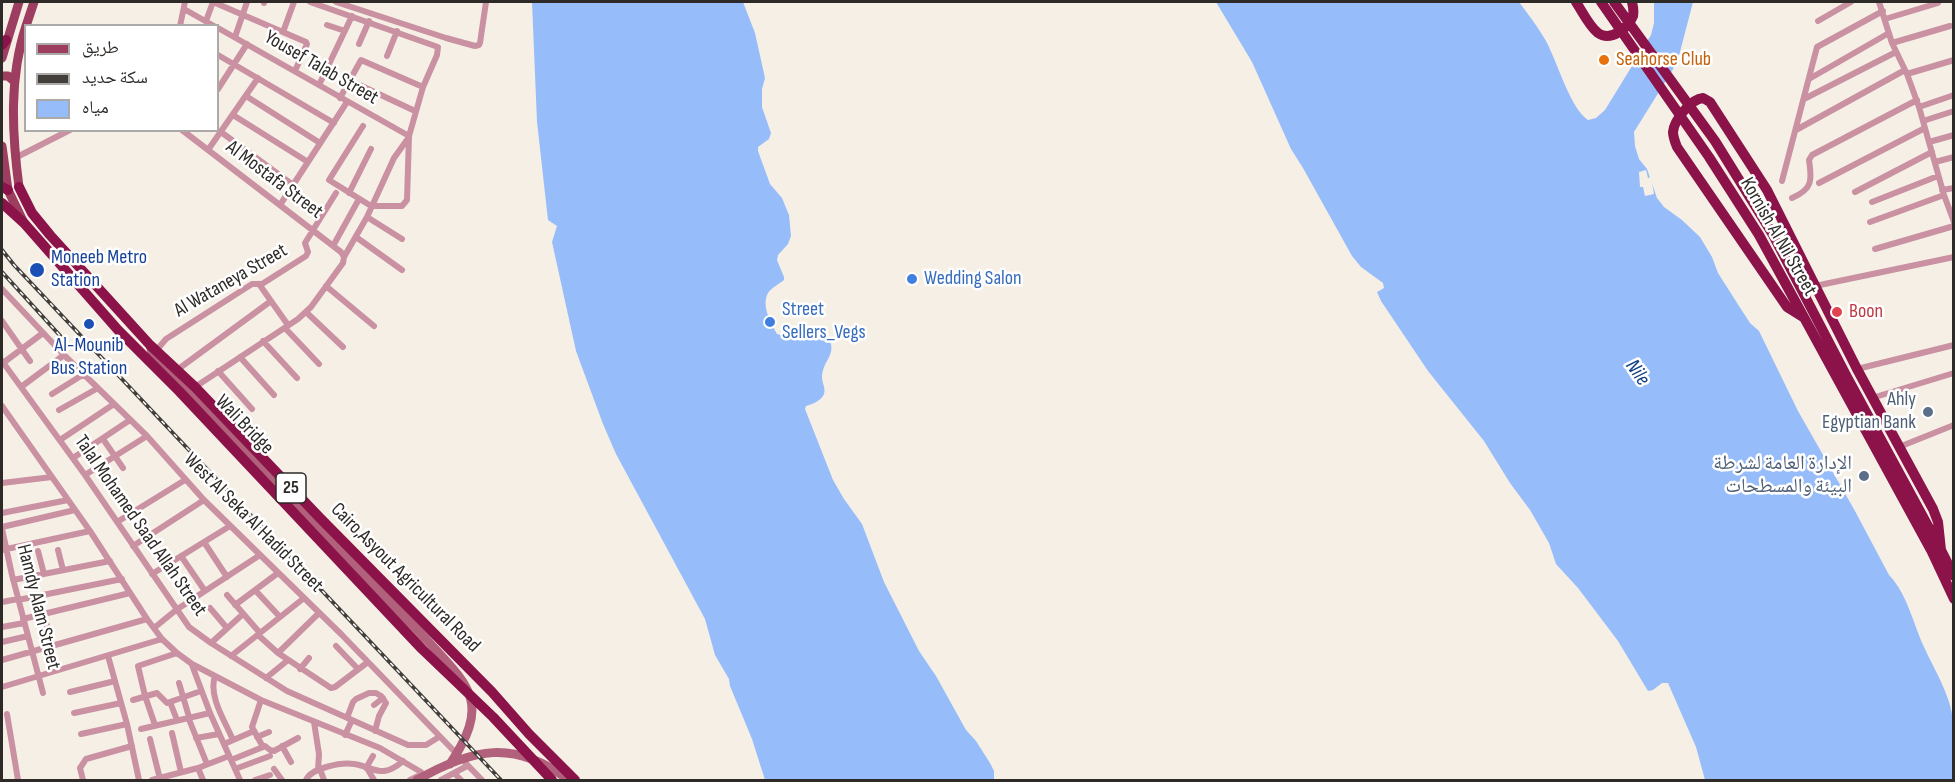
<!DOCTYPE html>
<html>
<head>
<meta charset="utf-8">
<style>
  body { margin:0 }
  #map { position:relative; width:1955px; height:782px; overflow:hidden; background:#f6efe6; font-family:"Sofia Sans Condensed","Noto Naskh Arabic",sans-serif }
  canvas { display:block }
  .frame { position:absolute; inset:0; border:3px solid #2d2a27; pointer-events:none }
  .legend { position:absolute; left:24px; top:24px; width:195px; height:108px; box-sizing:border-box; background:#fff; border:2px solid #abaaa9; margin:0; padding:8px 10px; list-style:none; font-size:18px; color:#2d2a27 }
  .legend li { display:flex; align-items:center; gap:12px; height:30px }
  .legend b { width:30px; border:2px solid #abaaa9 }
</style>
</head>
<body>
<div id="map">
<canvas width="1955" height="782"></canvas>
<div class="frame"></div>
<ul class="legend">
<li><b style="height:8px;background:#9d3d60"></b>طريق</li>
<li><b style="height:8px;background:#423f3b"></b>سكة حديد</li>
<li><b style="height:16px;background:#96bdfa"></b>مياه</li>
</ul>
</div>
<script>
const context = document.querySelector('canvas').getContext('2d');
context.lineJoin = 'round';
function fillPath(path, color) { context.fillStyle = color; context.fill(path, 'evenodd'); }
function trace(path, color, width, dash) { context.strokeStyle = color; context.lineWidth = width; context.lineCap = dash ? 'butt' : 'round'; context.setLineDash(dash || []); context.stroke(path); }
function drawText(font, color, halo, rows, align = 'center') {
  context.font = font + ' "Sofia Sans Condensed","Noto Naskh Arabic",sans-serif'; context.lineWidth = 5; context.setLineDash([]); context.textBaseline = 'middle'; context.strokeStyle = halo; context.fillStyle = color; for (const [text, x, y, turn = 0] of rows) {
    context.save(); context.translate(x, y); context.rotate((+turn || 0) * Math.PI / 180); context.textAlign = isNaN(turn) ? turn : align; if (halo) context.strokeText(text, 0, 0); context.fillText(text, 0, 0); context.restore();
  }
}
fillPath(new Path2D(`
  M532 2H743L755 33 765 78 762 89V107L771 133 769 139 758 147V151L770 184 782 198 789 215 791 236 788 244 778 255 777 260 784 277V280C779 284 771 288 768 293 761 306 771 323 777 334 802 342 799 318 828 336 838 355 823 359 822 377 822 384 827 390 823 396 819 402 812 404 806 406L805 409 833 480 844 499 862 524 884 582 919 651 936 676 966 730 976 741 990 763 994 771V780H765L752 739 730 686 729 679 715 655 705 619 616 454 603 424 576 351 552 242 557 226 548 220 537 122Z
  M1216 2H1519C1528 14 1538 27 1546 41 1557 61 1570 108 1588 120L1596 118 1605 110 1651 35 1654 23V2H1693L1680 52 1675 66 1634 132 1635 146 1639 159 1647 169 1657 198 1664 207 1682 220 1700 237 1712 257 1718 273 1739 306 1750 323 1759 331 1798 411 1855 511 1889 575C1908 595 1913 624 1925 649 1935 671 1951 696 1953 721 1955 740 1953 761 1953 780H1705L1696 747 1668 683H1662L1653 690 1648 691 1618 641 1578 588 1556 564 1549 543 1530 510 1510 483 1484 441 1428 371 1381 301 1377 292 1384 288 1383 283 1361 267 1352 256 1303 168 1291 149 1252 62Z`), '#96bdfa');
fillPath(new Path2D(`
  M1646 170 1648 178 1651 177 1654 194 1645 196 1643 187H1640L1639 172Z`), '#f6efe6');
trace(new Path2D(`
  M213 2 306 42 307 44 295 71
  M310 2 438 47 437 55 423 87 409 136 407 200 402 206H371L329 180 363 126
  M336 2 446 38 475 46 479 45 480 43 486 2
  M1879 2 1892 43 1907 74 1919 107 1944 195 1954 222
  M264 3V2
  M184 9 214 26
  M1885 19 1938 3
  M206 21 213 2
  M1818 21 1851 2
  M327 25 345 31
  M180 26 185 2
  M218 28 409 136
  M283 32 294 2
  M235 37 247 2
  M1892 43 1950 26
  M359 44 369 21
  M218 55 334 123
  M387 56 397 31
  M1907 74 1954 60
  M1809 79 1889 33
  M349 80 415 111
  M319 85 352 16
  M218 89 247 44
  M246 96 320 143
  M340 98 361 60 423 87
  M1804 99 1896 52
  M1919 107 1954 95
  M233 115 308 162
  M1923 121 1954 111
  M182 130 341 252 344 257
  M1796 130 1905 70
  M221 132 293 185
  M1929 142 1954 135
  M208 150 258 78
  M15 158 70 130
  M1935 162 1954 157
  M1782 181 1817 47 1883 11
  M1819 183 1925 128
  M1942 190 1954 188
  M1855 192 1932 152
  M349 193 371 149
  M1792 198C1813 189 1812 180 1809 160L1812 155 1917 100
  M1872 202 1938 176
  M280 205 347 102
  M367 217 402 239
  M1870 222 1944 195
  M356 237 402 270
  M333 246 359 199
  M1875 249 1954 226
  M259 284 288 325
  M326 286 374 326
  M1815 286 1954 257
  M2 289 64 355 147 436 204 500 342 635 482 780
  M306 312 343 347
  M2 321 30 361
  M285 328 319 364
  M263 341 297 378
  M155 352 166 339 252 284H262L306 256 308 252 305 243 336 193
  M240 357 274 395
  M2 361 85 475 189 627 211 643 287 691 408 745H426L439 737
  M3 363 43 333
  M1857 369 1954 345
  M177 370 271 301
  M218 371 252 409
  M21 387 64 355
  M195 387 298 319 311 307 343 263 344 257 367 217 394 158 409 137
  M52 394 84 374
  M1872 398 1954 373
  M2 406 90 531 147 619 162 639 177 653 192 664 261 700 380 748 421 772 420 775 410 780
  M59 410 98 388
  M103 439 123 468
  M60 440 114 404
  M1899 447 1954 425
  M73 458 130 420
  M85 475 147 436
  M2 483 52 477
  M2 513 68 500
  M117 522 185 480
  M2 527 75 510
  M2 529 12 575 43 693
  M204 542 227 577
  M133 546 204 500
  M2 550 90 531
  M58 550 63 570
  M38 551 44 574
  M22 556 26 577
  M181 556 205 591
  M152 574 230 526
  M13 580 110 561
  M255 590 280 617
  M227 595 260 633
  M18 600 122 579
  M2 602 18 599
  M235 605 278 573
  M210 608 227 628
  M23 619 130 593
  M46 622 52 646
  M2 627 24 623
  M154 628 176 610 260 555
  M258 635 278 653 331 688 335 687 368 662
  M2 642 28 636
  M211 643 243 614
  M336 646 358 669
  M278 653 319 613
  M108 656 127 724 139 780
  M231 656 304 598
  M2 660 147 619
  M192 665 210 713 240 780
  M300 669 309 658
  M215 676C208 696 225 721 233 740
  M266 678 288 660
  M179 683 189 717
  M2 687 162 639
  M70 692 115 681
  M133 700 157 693 167 703 201 691
  M261 700 252 727 263 747
  M170 702 177 720
  M374 705 383 698
  M74 713 121 703
  M7 714 18 780
  M188 717 207 764
  M347 718 353 702 356 699 369 693H376L381 696
  M314 722 319 754 318 770
  M155 725 145 696 138 666 177 653
  M141 729 210 713
  M375 731 379 716 386 703 381 696
  M172 733 181 772
  M81 734 127 724
  M345 735 352 720
  M257 737 269 732
  M196 738 219 734
  M150 739 160 779
  M224 744 254 731
  M282 746 291 762
  M231 760 263 747 265 746 270 750 274 751 298 738
  M198 768 203 780
  M366 768 373 756
  M367 768 374 780
  M235 769 270 756
  M274 769 282 780
  M320 769 324 780
  M454 773 461 780
  M83 780 80 768 86 759 132 746
  M152 780 198 768 229 756
  M255 780 270 775
  M306 780C311 768 341 762 354 764 375 767 381 780 403 761
  M441 780 467 766`), '#c991a1', 6);
trace(new Path2D(`
  M150 345 153 355 162 366 426 639C470 687 491 702 450 764
  M417 780C473 748 514 739 569 780`), '#b1617b', 9);
trace(new Path2D(`
  M26 26 34 2
  M2 58 19 2
  M2 76H8L14 81
  M2 146 8 190 23 221
  M19 187C12 134 9 77 26 26`), '#9d3d60', 9);
trace(new Path2D(`
  M1576 2C1582 11 1589 26 1598 33 1611 42 1628 28 1633 16 1634 11 1633 6 1632 2
  M1601 2 1709 157 1759 235 1931 550 1954 599
  M1614 2 1715 141 1772 233 1847 377 1941 550 1954 576
  M2 45 6 40
  M2 187 8 190
  M19 187 32 213 50 235 150 345 195 387 320 518 492 692 529 734 575 780
  M2 203 24 223 118 330 179 391 422 649 493 717 552 780
  M1803 317 1787 307 1677 147C1675 142 1673 137 1673 132 1674 120 1691 99 1703 98L1710 102 1767 190 1857 369 1933 509 1938 522 1941 550`), '#8b1349', 10);
const rail = new Path2D(`
  M2 250 14 265 501 780
  M2 272 64 340`);
trace(rail, '#423f3b', 4);
trace(rail, '#fff', 1.5, [4.5]);
for (const [x, y, r, color] of [
  [1604,60,6,"#e8710a"],
  [37,270,8,"#1a4fb4"],
  [912,279,6,"#3f7fe0"],
  [1837,312,6,"#e0444e"],
  [770,322,6,"#3f7fe0"],
  [89,324,6,"#1a4fb4"],
  [1928,412,6,"#5c6f8a"],
  [1864,476,6,"#5c6f8a"]
]) { const dot = new Path2D(); dot.arc(x, y, r, 0, 2 * Math.PI); context.fillStyle = color; context.fill(dot); trace(dot, '#fff', 2); }
for (const [x, y, w] of [
  [291,488,30]
]) { const box = new Path2D(); box.roundRect(x - w / 2, y - 15, w, 30, 4.5); context.fillStyle = '#fff'; context.fill(box); trace(box, '#2d2a27', 1.5); }
drawText('bold 18px', '#2d2a27', null, [
  ["25",291,488]
]);
drawText('20px', '#c56008', '#fff', [
  ["Seahorse Club",1616,60]
], 'left');
drawText('20px', '#2d2a27', '#fff', [
  ["Yousef Talab Street",321,68,30],
  ["Al Mostafa Street",274,180,37],
  ["Kornish Al Nil Street",1778,237,60],
  ["Al Wataneya Street",231,281,-30],
  ["Wali Bridge",244,425,46],
  ["West Al Seka Al Hadid Street",253,523,45],
  ["Talal Mohamed Saad Allah Street",140,526,55],
  ["Cairo,Asyout Agricultural Road",405,578,45],
  ["Hamdy Alam Street",38,607,76]
]);
drawText('20px', '#164399', '#fff', [
  ["Moneeb Metro",51,258],
  ["Station",51,281],
  ["Al-Mounib",89,346,"center"],
  ["Bus Station",89,369,"center"]
], 'left');
drawText('20px', '#366cbe', '#fff', [
  ["Wedding Salon",924,279],
  ["Street",782,310],
  ["Sellers_Vegs",782,333]
], 'left');
drawText('20px', '#be3a42', '#fff', [
  ["Boon",1849,312]
], 'left');
drawText('20px', '#4e5e75', '#fff', [
  ["Ahly",1916,400],
  ["Egyptian Bank",1916,423],
  ["الإدارة العامة لشرطة",1852,464],
  ["البيئة والمسطحات",1852,487]
], 'right');
drawText('italic 21px', '#103f84', '#fff', [
  ["Nile",1637,373,55]
]);
</script>
</body>
</html>
